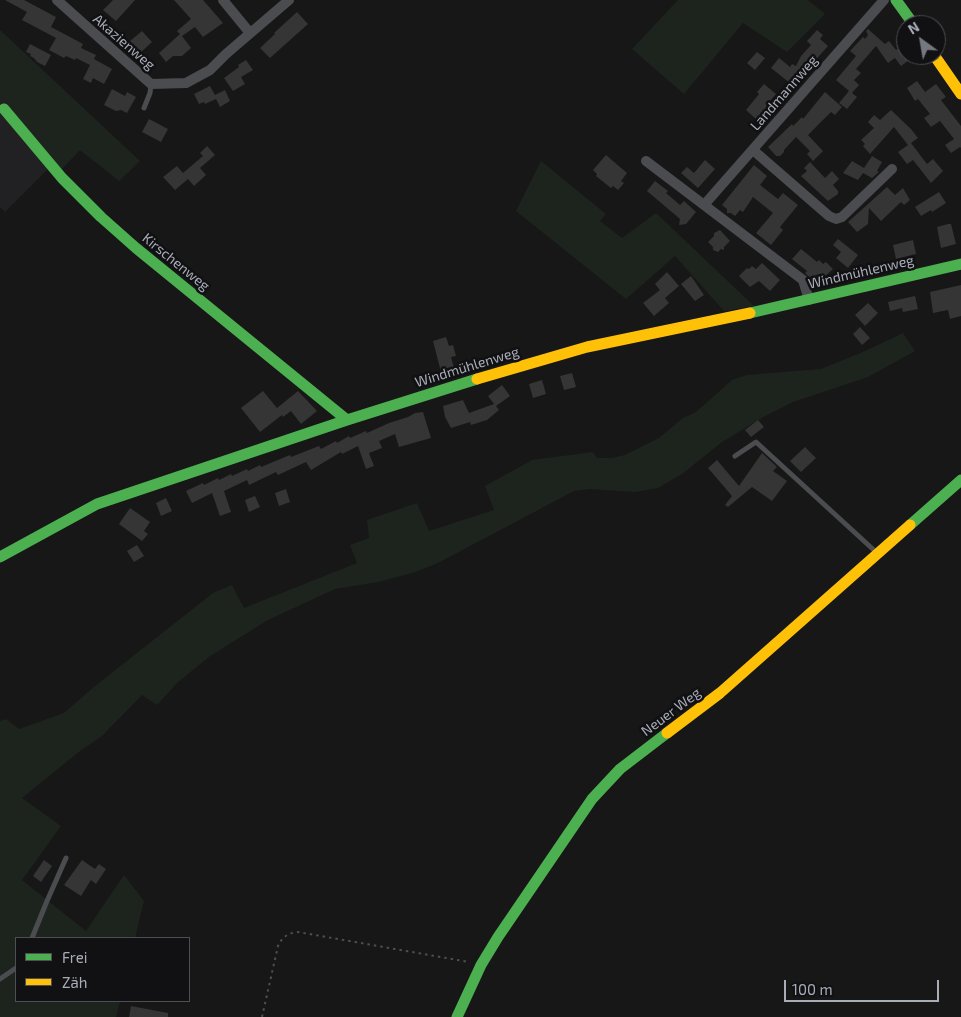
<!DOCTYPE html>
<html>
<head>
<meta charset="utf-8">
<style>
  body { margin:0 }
  #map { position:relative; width:961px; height:1017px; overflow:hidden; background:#171717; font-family:"Exo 2",sans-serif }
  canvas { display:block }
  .legend { position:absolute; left:15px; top:937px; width:175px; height:65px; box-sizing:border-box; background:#111113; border:1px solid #4d4f55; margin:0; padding:6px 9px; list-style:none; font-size:15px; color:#a8adb8 }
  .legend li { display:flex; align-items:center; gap:10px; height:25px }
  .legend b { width:25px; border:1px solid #4d4f55 }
  .north { position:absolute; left:896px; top:15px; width:50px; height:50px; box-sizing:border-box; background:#111113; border:1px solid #4d4f55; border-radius:50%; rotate:328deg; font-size:14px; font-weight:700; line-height:20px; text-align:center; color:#a8adb8 }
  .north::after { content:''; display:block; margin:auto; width:18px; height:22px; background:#757880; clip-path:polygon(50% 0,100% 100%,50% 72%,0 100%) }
  .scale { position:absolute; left:784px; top:980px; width:155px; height:22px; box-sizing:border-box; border:2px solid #a8adb8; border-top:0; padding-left:6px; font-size:15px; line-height:18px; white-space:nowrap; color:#a8adb8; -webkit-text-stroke:4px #111113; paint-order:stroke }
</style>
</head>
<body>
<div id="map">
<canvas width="961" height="1017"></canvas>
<ul class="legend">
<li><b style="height:6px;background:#4caf50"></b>Frei</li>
<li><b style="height:6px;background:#ffc107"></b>Zäh</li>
</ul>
<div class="north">N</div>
<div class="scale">100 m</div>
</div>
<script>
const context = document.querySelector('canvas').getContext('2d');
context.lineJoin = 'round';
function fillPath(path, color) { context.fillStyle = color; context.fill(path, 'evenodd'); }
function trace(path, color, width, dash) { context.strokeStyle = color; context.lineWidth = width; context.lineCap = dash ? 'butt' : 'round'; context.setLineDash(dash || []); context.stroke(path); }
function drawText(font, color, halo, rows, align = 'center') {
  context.font = font + ' "Exo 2",sans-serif'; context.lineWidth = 5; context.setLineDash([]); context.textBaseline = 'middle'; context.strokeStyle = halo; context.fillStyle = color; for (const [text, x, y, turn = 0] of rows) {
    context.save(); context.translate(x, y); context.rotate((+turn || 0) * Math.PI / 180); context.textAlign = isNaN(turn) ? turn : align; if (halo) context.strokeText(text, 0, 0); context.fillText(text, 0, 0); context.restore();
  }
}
fillPath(new Path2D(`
  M0 95 55 162 5 212 0 207Z`), '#212123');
fillPath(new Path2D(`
  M678 0H808L825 14 787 52 743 23 684 94 632 49Z
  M0 30 140 161 119 181 80 150 61 170 0 95Z
  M541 161 606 214 600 221 622 238 656 213 754 306 724 311 675 256 626 299 516 211Z
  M903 333 915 351 868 377 793 402 765 416 722 442 682 474 658 488 635 492 590 489 574 491 436 564 412 573 378 582 335 589 268 620 210 656 177 683 157 705 142 695 102 736 80 751 22 798 61 826 22 880 86 931 124 875 144 901 135 938H16V1001H120L116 1017H0V721L6 719 19 729 64 713 95 686 213 593 232 585 244 608 357 563 350 545 369 538 367 520 417 503 429 531 494 510 485 486 532 460 593 452 597 458H612L625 455 659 438 683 418 696 412 732 380 747 375 821 369 863 352Z`), '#1d241e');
fillPath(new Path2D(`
  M5 0H24L56 17 51 27 83 44 81 48 96 55 94 59 112 69 104 84 93 78 91 83 83 79 90 65 76 58 75 60 66 56 64 58 49 50 56 38 22 20 27 12Z
  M113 0H135L116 21 103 10Z
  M174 0H203L223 23 203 37 195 27 182 36 191 48 182 56H173L166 62 159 53 180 34 177 31 191 19Z
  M297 12 308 24 270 58 260 48 275 34 274 33Z
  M868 29 885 44 889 41 896 50 906 43V55H916L901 66 895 58 888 63 876 46 856 69 861 73 854 80 859 85 852 93 857 97 847 109 839 103 849 91 836 80 856 56 850 51 863 37 865 39 868 35 866 31Z
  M817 30 823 35 820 39 828 46 811 65 801 71 805 74 795 87 771 68 779 58 790 67 792 64 796 66 801 56 811 45 807 41Z
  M142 31 152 42 139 54 129 42Z
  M30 44 51 55 45 66 37 62 34 58 30 56 31 54 26 52Z
  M757 52 765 58 755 70 747 63Z
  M246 60 253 70 241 77 245 84 233 91 224 78 239 67 238 65Z
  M917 81 925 92 936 84 946 97 941 100 961 126V148L960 147 951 153 945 145 954 139 940 121 931 127 924 118 930 114 918 99 915 101 907 88Z
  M764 84 776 94 769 102 772 105 758 121 746 110 759 94 757 92Z
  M210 86 215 95 225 90 230 101 220 107 216 99 205 104 204 102 199 104 194 94Z
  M112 89 125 96 127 92 136 97 127 113 121 110 116 111 104 105Z
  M825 92 842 107 835 115 831 112 808 135 823 151 813 161 807 154 810 151 796 137 784 150V152L780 156H776L768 147 792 124 793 126 802 117 803 119Z
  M891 110 911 129 918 138 911 143 927 164 933 159 943 171 931 183 913 160 907 164 898 152 908 145 894 127 870 154 863 146 865 144 861 140 874 128 868 122 874 115 880 120Z
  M149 119 168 129 161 142 142 132Z
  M207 146 215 155 200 168 206 175 194 186 188 179 175 190 163 177 177 166 183 173 203 156 200 153Z
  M606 155 627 173 621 181 624 183 618 190 613 186 611 188 596 176 597 174 593 170Z
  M872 156 882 162 877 171 879 172 872 178 863 173 858 180 843 173 852 161 864 168Z
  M705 160 715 169 698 188 681 173 687 167 694 173Z
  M810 162 825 178 832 171 839 179 833 185 838 191V194L828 201 801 176 807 171 804 168Z
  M754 165 767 176 760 185 778 199 783 193 798 205 780 227 783 230 771 245 756 233 773 213 753 197 743 212 740 210 735 216 731 213H727V209L722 205Z
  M655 181 668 191 666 193 680 205 684 201 696 212 686 224 679 225 680 219 647 191Z
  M887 187 895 195 903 188 910 200 904 205 901 202 881 221 869 208 868 224 857 232 848 222Z
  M939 192 946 203 932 212 931 210 921 216 915 207Z
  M948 224H951L956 244 941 248 937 227Z
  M720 230 730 241 724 247V250L721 249 718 252 713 250V247L708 242 714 236V233Z
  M838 239 858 255 848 268 836 258 841 252 833 245Z
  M913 240 916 254 896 259 893 245Z
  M801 249 817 262 819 260 823 264 826 262 833 269 820 281 815 276 812 280 805 273 807 271 792 259Z
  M762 263 780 280 770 291 759 281 750 287 739 276 747 268 749 269 752 266 756 269Z
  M667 272 679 286 665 298 669 303 654 316 643 303 660 290 655 284Z
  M691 276 704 295 695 301 681 284Z
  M961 285V316L950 319 948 310 933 313 930 292Z
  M915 296 918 309 903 312 902 308 890 311 888 302Z
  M868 303 878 313 865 326 855 315Z
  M860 327 870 338 862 345 853 334Z
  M446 337 449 346 453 345 456 356 451 357 454 368 441 372 433 341Z
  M572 373 576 387 564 390 560 376Z
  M542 380 546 394 533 398 529 384Z
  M502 385 510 396 496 406 499 410 487 420 471 425 470 422 451 428 445 417 443 406 463 400 469 413 494 404 488 396Z
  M263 391 277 408 298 391 317 411 301 424 291 411 283 417 282 415 260 432 241 408Z
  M423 412 431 438 399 447 395 434 379 441 382 448 369 453 374 466 366 469 358 446 342 454 341 452 311 470 306 462 278 475 276 472 249 485 247 480 224 491 231 512 220 516 212 493 192 503 186 491 203 483 204 485 218 478 219 480 231 474 232 476 247 469 248 471 260 465 261 467 290 455 291 457 319 446 321 449 336 441 337 443 349 436 350 438 366 431 367 433 389 423 408 417 415 413Z
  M758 420 764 427 751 437 745 430Z
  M805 447 816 458 801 472 790 461Z
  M762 453 777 467 773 471 787 481 772 501 752 487 728 507 725 505 732 496 708 468 717 460 739 486Z
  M286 489 290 502 279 506 275 493Z
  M255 496 260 507 249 512 245 500Z
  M166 498 172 511 161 516 156 503Z
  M130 508 150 522 144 531 148 534 142 541 119 524Z
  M137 545 144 556 134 562 127 551Z
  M44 860 52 866 41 882 33 876Z
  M82 860 95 869 99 864 106 869 96 884 91 880 81 896 64 885Z
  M131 1006 168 1013V1017H129Z`), '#353536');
trace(new Path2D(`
  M936 39 940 45
  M262 1017 278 946C282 937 288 933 298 932L469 962`), '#4d4e52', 2, [2.5, 4]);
trace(new Path2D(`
  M144 108 150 93 151 84
  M735 456 756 442 876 552
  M32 938 47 901 66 858
  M0 979 16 968`), '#4b4c50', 5);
trace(new Path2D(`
  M57 0 151 84 186 83 210 70 226 54 289 0
  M223 0 250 33
  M753 150 829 216 836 219 842 217 892 169
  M646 161 803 280 809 300
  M704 205 884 0`), '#4b4c50', 10);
trace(new Path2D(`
  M896 0 914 25
  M4 109 62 178 101 217 136 248 347 420
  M750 313 961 264
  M910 525 961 480
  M0 557 97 504 347 420 477 379
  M457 1017 481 965 498 937 592 799 620 769 667 733`), '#4caf50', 11);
trace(new Path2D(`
  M934 55 961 94
  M477 379 587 347 750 313
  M667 733 720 693 910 525`), '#ffc107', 11);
drawText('14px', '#a8adb8', '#111113', [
  ["Akazienweg",124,42,41],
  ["Landmannweg",784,93,-49],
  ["Kirschenweg",176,262,39],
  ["Windmühlenweg",861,272,-13],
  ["Windmühlenweg",467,367,-17],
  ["Neuer Weg",671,712,-37]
]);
</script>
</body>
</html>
